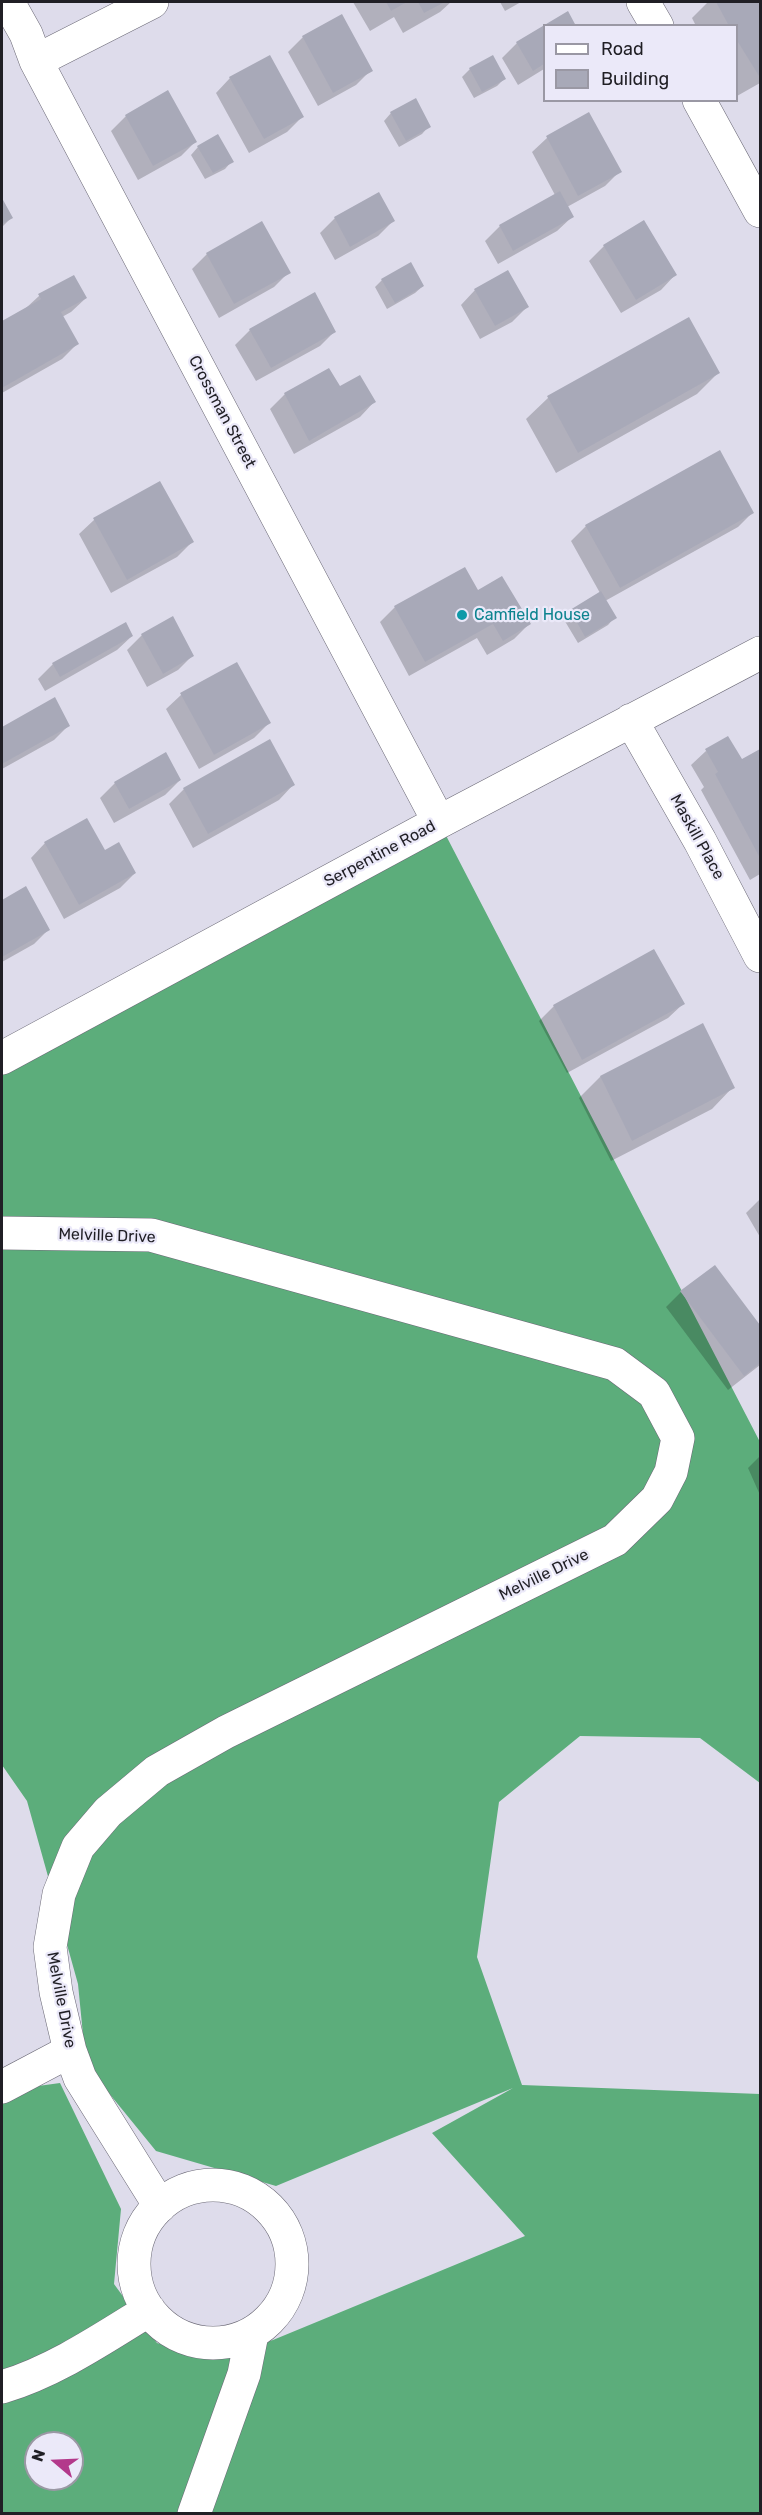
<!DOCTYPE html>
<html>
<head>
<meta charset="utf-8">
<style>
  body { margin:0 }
  #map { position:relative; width:762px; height:2515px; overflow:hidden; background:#dedceb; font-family:Rubik,sans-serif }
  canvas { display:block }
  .frame { position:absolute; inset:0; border:3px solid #201f25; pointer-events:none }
  .legend { position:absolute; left:543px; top:24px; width:195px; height:78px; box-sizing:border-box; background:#ebe9f9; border:2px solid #9a98a4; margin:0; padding:8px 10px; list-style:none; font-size:18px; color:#201f25 }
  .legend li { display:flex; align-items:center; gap:12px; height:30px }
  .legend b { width:30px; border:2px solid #9a98a4 }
  .north { position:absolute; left:24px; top:2431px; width:60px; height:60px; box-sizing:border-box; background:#ebe9f9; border:2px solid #9a98a4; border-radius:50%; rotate:289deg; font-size:16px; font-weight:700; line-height:24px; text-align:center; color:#201f25 }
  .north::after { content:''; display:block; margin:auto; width:21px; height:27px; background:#b3398b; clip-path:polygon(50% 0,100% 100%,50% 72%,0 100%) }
</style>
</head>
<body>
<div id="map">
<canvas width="762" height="2515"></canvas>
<div class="frame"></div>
<ul class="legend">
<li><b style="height:8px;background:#fff"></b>Road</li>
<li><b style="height:16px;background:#a8a9b8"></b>Building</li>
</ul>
<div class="north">N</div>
</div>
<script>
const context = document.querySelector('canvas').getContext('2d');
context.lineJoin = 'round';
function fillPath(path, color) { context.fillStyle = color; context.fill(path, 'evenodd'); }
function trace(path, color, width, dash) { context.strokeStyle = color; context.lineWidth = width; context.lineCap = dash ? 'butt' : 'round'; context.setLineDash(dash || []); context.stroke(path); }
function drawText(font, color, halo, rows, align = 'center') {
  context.font = font + ' Rubik,sans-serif'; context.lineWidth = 4.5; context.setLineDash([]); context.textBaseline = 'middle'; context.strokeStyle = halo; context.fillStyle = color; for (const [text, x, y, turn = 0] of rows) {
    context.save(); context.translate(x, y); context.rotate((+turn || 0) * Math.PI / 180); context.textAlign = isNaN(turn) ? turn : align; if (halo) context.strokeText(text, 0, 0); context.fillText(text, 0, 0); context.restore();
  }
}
fillPath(new Path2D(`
  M439 822 760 1442V1783L700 1738 580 1736 499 1802 477 1957 522 2085 760 2094V2513H2V2091L60 2083 121 2209 114 2284 157 2343 208 2358 273 2340 525 2236 432 2133 513 2088 276 2186 156 2151 86 2065 78 1984 27 1801 2 1765V1058ZM36 2443H72V2479H36Z`), '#5cad7b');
fillPath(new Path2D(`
  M353 2H451L440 12 403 33 394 17 370 31Z
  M500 2H521L505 11Z
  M708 2H760V83L737 96 736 26H696L692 18Z
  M544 27V69L518 85 502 58 517 43Z
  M303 37 371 70 356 85 318 106 288 52Z
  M492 57 504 79 497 86 474 98 462 77 470 69Z
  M230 78 302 117 287 132 249 153 216 93Z
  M391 113 429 126 422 134 399 147 384 121Z
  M588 114 620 171 605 186 567 207 572 217 557 231 498 264 485 241 500 226 555 195 532 152 547 138Z
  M126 116 195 142 181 156 138 180 111 131Z
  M198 147 232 161 225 169 205 179 191 155Z
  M2 201 11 218 2 227Z
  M335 218 393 221 378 236 335 260 320 233Z
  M604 246 675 275 661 290 621 313 589 261Z
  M207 254 289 272 274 287 219 318 192 269Z
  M382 280 423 286 415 293 387 309 375 287Z
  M475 290 527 307 512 322 480 339 461 305Z
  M39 296 86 298 71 312 62 317 77 344 62 359 2 393V322L26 308Z
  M689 319 718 373 697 394 556 473 526 419 548 398Z
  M250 330 335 331 320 346 256 381 235 345Z
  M329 370 339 388 374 402 360 417 294 454 270 409 285 394Z
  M159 483 192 542 177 557 111 593 79 534 94 520Z
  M753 512 738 527 605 601 615 617 608 625 578 643 563 618 570 611 600 593 571 541 586 526Z
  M464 569 478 593 529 624 514 639 487 655 477 638 409 676 380 622 395 607Z
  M142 635 193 655 178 670 147 687 127 650Z
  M132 636 117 650 45 691 38 679 53 664Z
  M236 664 269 723 254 738 199 769 166 709 181 695Z
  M54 699 69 725 54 740 2 769V729Z
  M760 750V874L750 880 701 790 704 787 691 765 706 751 741 761Z
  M180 780 165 795 114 823 100 798 115 783Z
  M293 785 279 800 193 848 169 804 184 789Z
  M45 843 104 852 135 873 120 888 64 919 31 858Z
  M26 888 49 929 34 944 2 962V902Z
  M683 1004 668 1018 567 1073 539 1021 554 1006Z
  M702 1025 733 1087 712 1109 611 1161 579 1098 600 1077Z
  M760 1199V1237L746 1213Z
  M714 1267 760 1328V1365L728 1390 666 1307 681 1292Z
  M760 1456V1495L748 1468Z`), '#0003');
fillPath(new Path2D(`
  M386 2H407L391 11Z
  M418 2H445L424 13Z
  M716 2H760V75L759 76 736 39V26H729Z
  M568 11 576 26H544V64L533 71 516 42Z
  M342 14 373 71 333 93 302 36Z
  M270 55 304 117 264 139 229 77Z
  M493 55 506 79 482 92 469 68Z
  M168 90 197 142 153 166 125 115Z
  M416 98 431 127 406 141 390 112Z
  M589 112 622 172 578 196 546 136Z
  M218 134 234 162 213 173 197 146Z
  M560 191 574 217 513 251 499 225Z
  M379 192 395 221 350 247 334 217Z
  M2 198 13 218 2 224Z
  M644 220 677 275 636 300 603 245Z
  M262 221 291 273 234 304 206 253Z
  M411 262 424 286 395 303 381 279Z
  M508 270 529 307 495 326 474 289Z
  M74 275 87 298 61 312 79 344 2 388V321L41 299 38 294Z
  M315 292 336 332 271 368 249 329Z
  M689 317 720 373 578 453 547 396Z
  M329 368 340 386 360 375 376 402 309 441 284 393Z
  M720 450 754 513 620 588 585 525Z
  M160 481 194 542 127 580 93 518Z
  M465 567 478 590 502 576 531 624 503 641 493 624 425 662 394 606Z
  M601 591 617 618 585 637 570 610Z
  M173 616 194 656 163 674 141 634Z
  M126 622 133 636 60 677 52 663Z
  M237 662 271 723 214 755 180 693Z
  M55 697 70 726 2 764V727Z
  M728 736 742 759 760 749V858L715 774 718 772 705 749Z
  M270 739 295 785 208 834 183 788Z
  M166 752 181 780 129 809 114 782Z
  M87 818 105 850 119 842 136 873 79 905 44 842Z
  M26 886 50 930 2 957V900Z
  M654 949 685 1004 582 1060 553 1005Z
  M703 1023 735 1088 632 1141 600 1076Z
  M715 1265 760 1325V1363L744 1376 680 1291Z`), '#a8a9b8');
const minor = new Path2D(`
  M8 2 26 34 36 61 439 822
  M643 2 657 26
  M36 61 152 2
  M699 100 760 211
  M631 720 700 841 760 956
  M2 1058 439 822 760 653
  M2 1233 151 1235 615 1364 654 1393 678 1438 671 1472 657 1499 615 1540 226 1732 157 1771 108 1812 78 1847 59 1894 50 1947 56 1992 70 2051 80 2078 160 2206
  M2 2087 70 2051
  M134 2264a79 79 0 1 1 158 0a79 79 0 1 1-158 0Z
  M2 2387C55 2371 102 2339 149 2310
  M194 2514 244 2374 252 2334`);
trace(minor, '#6b6976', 34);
trace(minor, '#fff', 33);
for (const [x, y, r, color] of [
  [462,615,6,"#0f9aa8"]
]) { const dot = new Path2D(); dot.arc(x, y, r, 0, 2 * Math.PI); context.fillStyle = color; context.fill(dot); trace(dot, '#ebe9f9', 2); }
drawText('16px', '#201f25', '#ebe9f9', [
  ["Crossman Street",222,412,62],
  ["Maskill Place",697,837,61],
  ["Serpentine Road",380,854,-28],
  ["Melville Drive",107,1236,2],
  ["Melville Drive",544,1575,-26],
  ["Melville Drive",61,2000,79]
]);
drawText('16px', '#0d838f', '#ebe9f9', [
  ["Camfield House",474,615]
], 'left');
</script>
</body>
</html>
